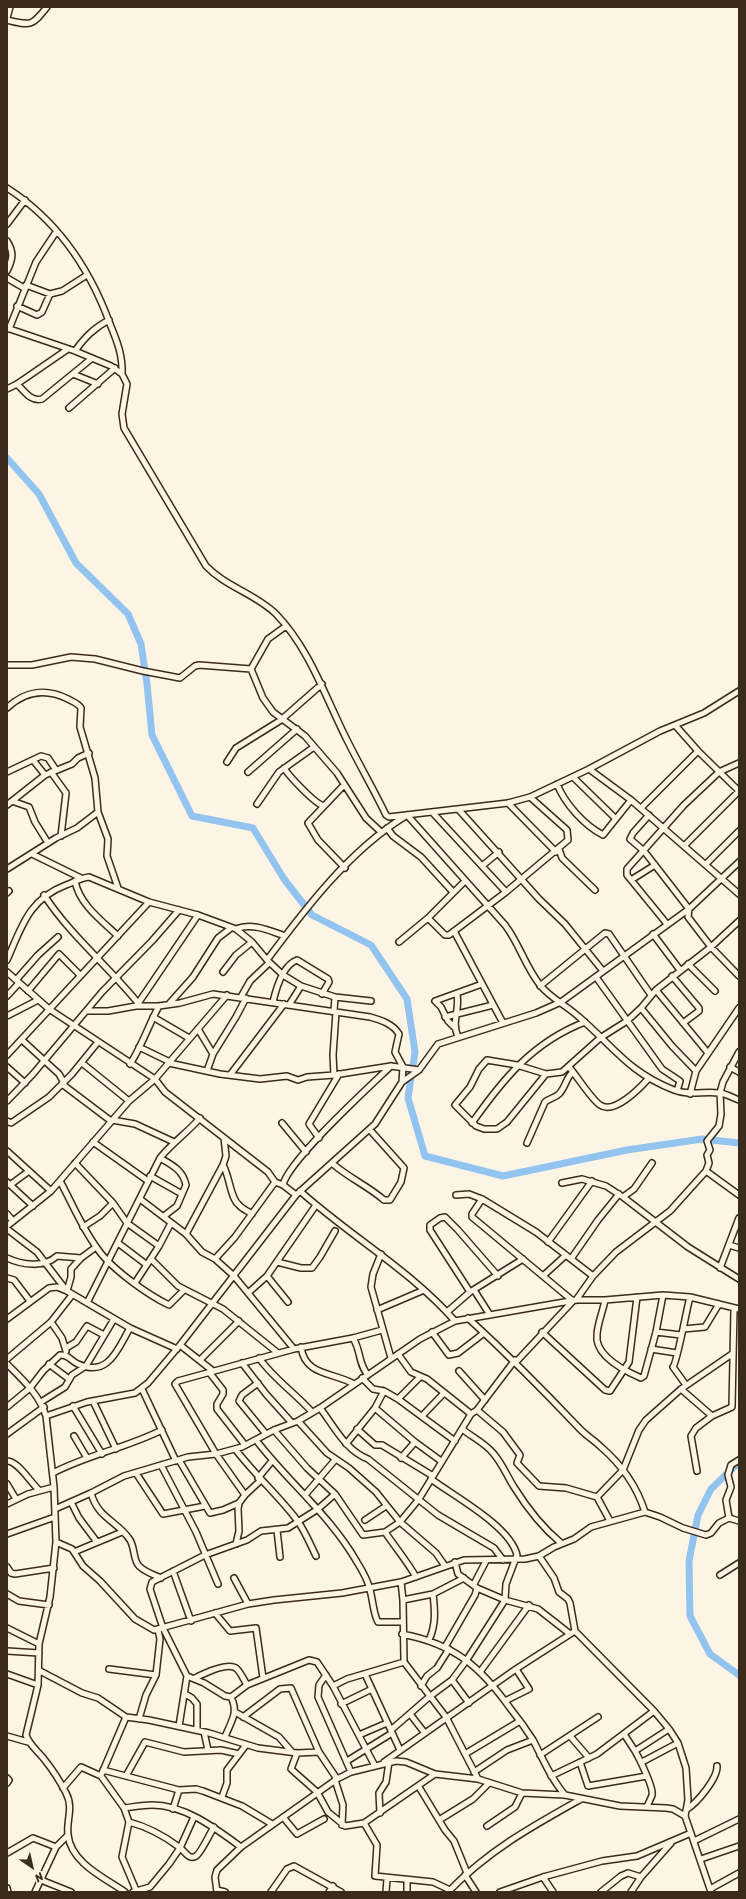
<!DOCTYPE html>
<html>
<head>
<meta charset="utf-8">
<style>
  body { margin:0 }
  #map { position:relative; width:746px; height:1899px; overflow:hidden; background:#fcf5e5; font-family:Sriracha,sans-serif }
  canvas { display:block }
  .frame { position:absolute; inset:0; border:8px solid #3b2a1e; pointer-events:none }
  .north { position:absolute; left:12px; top:1847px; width:40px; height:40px; -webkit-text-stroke:3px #fcf5e5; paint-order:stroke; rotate:146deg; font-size:11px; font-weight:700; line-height:16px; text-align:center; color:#3b2a1e }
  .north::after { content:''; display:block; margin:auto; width:14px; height:18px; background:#3b2a1e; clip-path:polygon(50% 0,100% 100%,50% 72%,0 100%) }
</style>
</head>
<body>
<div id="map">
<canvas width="746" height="1899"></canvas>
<div class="frame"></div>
<div class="north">N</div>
</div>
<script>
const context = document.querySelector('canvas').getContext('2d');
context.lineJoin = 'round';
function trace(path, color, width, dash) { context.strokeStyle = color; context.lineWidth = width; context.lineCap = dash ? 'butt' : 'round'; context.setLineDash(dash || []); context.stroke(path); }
trace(new Path2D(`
  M7 458 39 494 76 563 128 614 141 644 147 684 152 735 192 816 253 828 284 879 312 915 371 945 407 999 415 1052 408 1098 425 1156 503 1176 627 1150 702 1139 739 1143
  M739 1465 735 1466 711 1489 698 1515 689 1561 690 1616 710 1654 739 1675`), '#93c4ef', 7);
const minor = new Path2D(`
  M7 18 10 7
  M7 20C31 26 32 26 47 7
  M7 188C57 220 90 269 110 324 117 341 123 356 122 374
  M7 224 25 200
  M7 241C14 252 13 259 7 271
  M7 278 24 288
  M26 285 50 294 62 291 87 275
  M17 306 37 315 42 312 50 294
  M7 328 75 351 111 366 122 374 127 384 122 414 124 428 206 566C226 587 256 594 276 614 310 649 326 699 348 742 360 766 374 790 386 815L389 817 508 803 530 797 589 769 660 731 704 713 739 691
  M9 329 36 262 56 232
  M75 351C85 337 94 328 109 320
  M73 374 98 384
  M17 384C25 392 31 402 42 399L91 359
  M7 389 17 384 68 349
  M69 408 115 368
  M286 626 268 639 251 669 263 698 273 712 305 736 337 773 366 818 381 832
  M7 665H32L71 657 95 659 143 671 180 678 195 666 199 665 251 669
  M7 708C25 691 46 688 68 699 73 702 78 703 81 708L80 727 95 778 98 812 108 839 107 856 118 888
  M675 725 698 751 739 791
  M33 760 45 775
  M227 762 236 748 281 720 322 684
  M284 768C289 776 315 804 324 806
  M589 769 631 800 739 894
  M7 772 41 756 48 758 56 770
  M51 772 66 793 61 836
  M248 772 297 729
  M573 777 615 818
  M557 784C565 804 584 825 603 835L631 800
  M344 785 308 823 318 840 345 868
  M12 801 29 807 35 822 48 843
  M508 803 556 852
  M257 804 279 772 314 747
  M7 805 45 775 72 764 78 758 89 753
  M641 808 698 751
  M459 810 539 899 565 924 603 971
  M433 813 506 892
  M407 815 505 925C519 943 525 966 540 985 550 998 566 1005 579 1017 614 1047 628 1072 674 1090 689 1096 704 1091 719 1093 725 1093 733 1098 739 1100
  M649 815 633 833 630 839 644 851 689 909 688 917 711 947 739 976
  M387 828 393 836 421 857 453 892
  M685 845 739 791
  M559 849 562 858 595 890
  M32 854 81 878
  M706 864 739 831
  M482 866 499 852
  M7 869 56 838 77 828 98 812
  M631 880 655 865
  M75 881C79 904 102 921 118 936
  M7 893 9 891
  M44 895C70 935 108 966 138 1003
  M428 918 445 935H449L506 892 568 840 567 830 530 797
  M667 924 627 875V869L684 805 719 772 739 763
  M236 929C252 922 270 931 285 936
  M454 931 503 1023
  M653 934 680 970
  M399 942 428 918 465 881
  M7 960C22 926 29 899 66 885 74 882 81 878 89 877L149 902 198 915 236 929 252 942 267 960 283 975 301 986 335 997 371 1001
  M267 960C305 909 349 851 404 817
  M688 964 715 991
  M7 972 49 1009 155 1079 165 1092 268 1172 275 1182 283 1185 296 1195
  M223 972 236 955 252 942
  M672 976 699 1008V1011L683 1023
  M596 977 662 1069 680 1081 677 1091
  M16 980 38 955 58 937
  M540 986 605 933 609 934 651 995
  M656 990 708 1053
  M28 991 59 954 80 975
  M457 994C460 1012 451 1020 458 1037
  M7 996 19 983
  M241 997 250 981 269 963
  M273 1002C276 989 283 965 297 960L328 979 329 982 322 994
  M169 1004 193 977 218 938 231 928
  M137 1005 198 915
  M289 1005 301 986
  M641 1008 672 1046 696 1071
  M87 1011H108L136 1006H159L180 1003 213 994 370 1017C381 1020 393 1024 399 1034L395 1052 403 1067 402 1082
  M334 1011 335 997
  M7 1016 38 1000
  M153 1017 189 1038
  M445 1017 493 1005
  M454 1027 448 1021 441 1007 435 1001 482 984
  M198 1029 213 1054
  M22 1040 59 1074 64 1083
  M139 1047 170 1062
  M7 1055 149 902
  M82 1063 129 1101
  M169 1063 220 1074 260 1079 287 1076 298 1080 307 1077 334 1075 391 1066 419 1070
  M130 1064C141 1048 149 1024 159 1006
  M7 1067 25 1083
  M569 1067C577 1076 591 1099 600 1105 614 1115 640 1088 648 1079
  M730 1067 739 1072
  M207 1071 213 1054 236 1017 246 998
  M546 1074 507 1122 497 1129H484L476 1126 455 1105 470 1087 479 1069 487 1060 517 1065 546 1074 562 1072 600 1038 627 1021 641 1008 656 990 711 947 739 921
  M230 1075 284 1004
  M334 1075 333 1055 336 1012
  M62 1084 111 1121
  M690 1094 696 1071 739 1008
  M7 1101 33 1074 102 992 152 941 179 910
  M112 1120 135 1124 174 1142
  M7 1121 11 1123 14 1121 49 1097 72 1074 98 1042
  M282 1123 306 1152
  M472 1123C503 1079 533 1042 585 1022
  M319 1138 309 1124 339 1074
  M93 1142 148 1181
  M527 1143 545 1102C550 1098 555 1098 559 1094 566 1087 566 1077 573 1072
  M7 1151 51 1191
  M160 1158C172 1165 183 1170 186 1185L177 1206 164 1216
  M75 1163 113 1203 127 1223 159 1246
  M333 1164C349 1178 368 1186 384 1200H390L401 1182 404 1168 370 1130
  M223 1165C230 1177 230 1198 239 1205 242 1209 248 1211 252 1214
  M706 1171 739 1195
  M150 1176 182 1194
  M60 1181C72 1203 82 1228 97 1248 110 1268 148 1295 169 1305L184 1290
  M7 1182 33 1206
  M275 1182 235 1237 215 1259 234 1276 294 1349
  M562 1183 582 1179 606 1186 623 1197 688 1247 739 1279
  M10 1185 29 1171
  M283 1185C288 1161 369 1087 391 1066
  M300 1191C350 1236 410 1270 455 1321
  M456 1195 469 1194 482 1199 536 1232 593 1276
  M623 1197 634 1189 652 1163
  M140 1199 186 1234 202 1252 215 1259
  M482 1199 472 1214V1217L573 1301 516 1362
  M7 1214 13 1221
  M7 1226 51 1191 129 1101 155 1079 227 995
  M83 1227 100 1216 113 1203
  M7 1229 37 1252 66 1290
  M186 1234 223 1165 226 1156 224 1138
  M548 1242 592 1181
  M118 1243 147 1265
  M729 1245 739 1248
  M381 1254 373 1274 371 1287 391 1358
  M7 1258C22 1265 44 1268 57 1256L81 1258
  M151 1259 178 1286 223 1309 278 1353
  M571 1259 598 1220 619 1194
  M277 1262 301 1268H312L320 1257 335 1231
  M720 1268 739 1218
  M544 1275 566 1255
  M267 1276 288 1302
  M7 1278 14 1280 30 1301
  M135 1283 159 1246 171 1223
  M474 1290 490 1315
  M67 1291 71 1277V1269L81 1258 96 1247
  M470 1292 430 1230V1225L440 1218 445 1217 458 1230 498 1276
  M248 1293 267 1276 316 1205
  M576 1300 593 1276 616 1252 670 1211 706 1171 709 1163 707 1155 710 1150 707 1141 719 1126 721 1114 720 1093 723 1082 739 1052
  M605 1300C603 1311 598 1322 597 1334 594 1356 625 1371 641 1378L644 1376 656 1332 663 1295
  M87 1303 160 1158C172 1143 187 1133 200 1118
  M377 1310 424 1290
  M447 1312 470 1292 523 1259
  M468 1318C506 1353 542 1389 578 1427 585 1435 594 1440 601 1447 622 1465 637 1487 645 1512
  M7 1319 49 1288 57 1287 67 1291 130 1328 177 1349
  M51 1322 62 1338 66 1351
  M683 1329 705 1327 719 1304
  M432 1332 449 1355 458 1353 484 1333
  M542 1332 605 1390 610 1391 629 1362 637 1297
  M656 1332 681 1335
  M353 1338C361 1350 358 1364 368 1375
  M180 1345 213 1371
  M301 1347C305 1376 333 1372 354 1384
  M66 1348 76 1342 87 1326 104 1335
  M651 1349 677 1353
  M398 1354 411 1372 427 1379 471 1414
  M259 1358C274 1379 295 1393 312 1412
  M7 1359 51 1322 72 1295
  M200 1360 239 1321
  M242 1363 266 1394 292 1423
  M7 1364C23 1380 39 1394 46 1416L54 1487 56 1542 50 1597 39 1644 38 1685 26 1735C29 1745 38 1751 44 1759 52 1769 60 1781 66 1793 74 1808 66 1820 68 1835 71 1863 105 1878 125 1892
  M49 1364 69 1379
  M459 1371 485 1400
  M209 1372 223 1390V1394L217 1404V1409L245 1445
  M362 1378 373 1389 384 1391 398 1399 455 1441
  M258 1383 242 1395 239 1401 266 1434
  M686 1385 673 1367C677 1363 687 1307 690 1297
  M142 1389 176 1461
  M681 1389 712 1416 732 1407 734 1309
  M398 1399 420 1377
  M93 1401 116 1449
  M41 1402 65 1387 72 1375 86 1366 114 1319
  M73 1406 102 1454
  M7 1407 30 1388 43 1371 60 1355C68 1354 71 1361 78 1364 109 1378 118 1348 130 1328
  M320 1408C334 1426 345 1450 368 1459L438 1515 494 1548 503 1560
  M375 1408 415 1442 441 1461
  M477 1410 503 1432 520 1455 517 1463 539 1486 566 1488 597 1497 610 1521
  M46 1416 87 1402 135 1393 148 1383 180 1345 296 1195 375 1124 402 1082 419 1070 438 1044 536 1013 561 1002 689 909 739 862
  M422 1416 444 1393
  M298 1421 327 1453 349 1468 376 1492 400 1522 436 1553 445 1566
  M357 1429 375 1445H382L433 1476
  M462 1429C472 1437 485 1443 493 1453 502 1463 507 1476 514 1487 527 1508 543 1528 561 1543
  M274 1430 307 1468 335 1494 363 1535 385 1532 400 1522 419 1499 471 1414 477 1410 515 1360
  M7 1434 44 1407
  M74 1436 87 1458
  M256 1440C288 1482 330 1515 357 1562 362 1570 368 1580 370 1590 373 1600 373 1613 378 1622H402
  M346 1444 375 1408 384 1391
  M236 1450C255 1475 278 1495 297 1520 305 1531 310 1544 316 1556
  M401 1458 415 1442
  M179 1460 210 1513 223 1510 239 1503
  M7 1461C18 1461 30 1482 39 1490
  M161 1465 196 1532 218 1584
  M697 1471 691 1436 696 1428 712 1416
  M53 1473C87 1455 126 1448 162 1430
  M136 1473 163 1514 205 1506
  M258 1478 272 1461
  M7 1484 16 1499
  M91 1493C98 1519 118 1521 130 1540 135 1548 133 1560 139 1566 145 1572 154 1575 161 1578
  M335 1494 318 1509 288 1528 261 1531 247 1540 205 1555 152 1582 150 1589 163 1628 187 1676 204 1683 225 1696 231 1697 247 1685 309 1660 317 1662 333 1686 375 1766
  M245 1495 216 1454 175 1384 178 1381 294 1349 353 1338 382 1330
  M305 1495 335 1460
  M597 1497 623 1470 639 1430 646 1420 681 1389 732 1354
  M71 1502 79 1518 97 1542
  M7 1504 28 1494 54 1487
  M55 1509 91 1493 124 1476 188 1457 216 1454 242 1447 274 1430 298 1421 320 1408 420 1339 455 1321 576 1300H605L663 1295 690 1297 739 1309
  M729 1518 726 1500 731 1487 728 1475 731 1465 739 1460
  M365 1520 386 1506
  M277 1530 280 1557
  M385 1532C395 1547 407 1561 416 1577
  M7 1534 55 1517
  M56 1542 72 1549 83 1566 100 1581 135 1619 154 1630 248 1604 274 1600 342 1593 401 1582 464 1560 525 1559 539 1556 554 1547 574 1539 591 1527 645 1512 660 1517 683 1528 706 1535 711 1533 719 1523 729 1518 739 1521
  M236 1544 239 1531 238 1509 239 1503 245 1495 261 1480
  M74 1552 122 1532
  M539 1556 554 1578 559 1592 568 1599 570 1603 575 1631 654 1711 669 1729 678 1743 686 1768 688 1800 685 1816
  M455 1562 458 1574 477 1588 505 1600 538 1609 570 1634
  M7 1567 11 1573 15 1574 54 1568
  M173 1571 191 1621
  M720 1575 739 1563
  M234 1578 248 1604
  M401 1582 403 1600 404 1662 446 1717 478 1779
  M474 1584 486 1561
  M7 1594 19 1601 49 1605
  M403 1600 433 1594 464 1578
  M215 1613 230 1631 256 1628 263 1678
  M7 1628 39 1644
  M402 1634C454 1644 480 1666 510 1708 518 1718 526 1729 533 1740 543 1759 551 1779 565 1795
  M429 1640C436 1625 435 1611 433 1594
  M445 1647 475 1595 477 1588
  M7 1651 39 1653
  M109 1669 156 1675
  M40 1671 82 1693 98 1698 126 1717 149 1720 209 1733 258 1748 297 1753 319 1752 337 1779
  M480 1672 529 1605
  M7 1674 38 1685
  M365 1674 400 1750
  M326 1675 319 1685 318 1697 351 1772
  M195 1678C203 1674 229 1661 237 1669 241 1673 244 1680 247 1685
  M452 1680 469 1703
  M333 1686 347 1679 404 1662
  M421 1686 427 1676 437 1668 449 1649
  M185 1694 192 1698 197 1704V1730
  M505 1701 529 1689 516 1669
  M341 1704 372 1689
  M235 1712 279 1737 292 1752
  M410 1714 424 1732
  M243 1717 280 1689 291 1688 319 1752
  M139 1719 146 1695 156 1675 160 1639 158 1630
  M179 1726 187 1676
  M391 1730 429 1697 452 1680 466 1661 505 1600 506 1584 517 1555C510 1526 455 1497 431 1479
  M204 1732 208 1750
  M624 1734 635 1751 669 1729
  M359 1735 387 1723
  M7 1736 28 1742
  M570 1736 589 1758
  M225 1737C231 1721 239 1713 231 1697
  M635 1751C639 1758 654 1788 652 1795 651 1799 648 1803 647 1807
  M297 1753 291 1769 317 1792 328 1812 345 1826 364 1823 435 1774
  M465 1754 520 1721
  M540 1755 598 1717
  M347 1761 392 1733
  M384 1762 516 1669 575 1631
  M580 1762 588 1786 647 1776
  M642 1762 678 1743
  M103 1770 179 1790 196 1789 203 1791 242 1806 272 1824
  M474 1772 507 1750 533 1740
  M102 1773 126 1717
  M126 1776 145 1742 184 1752 221 1750 239 1754
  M551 1776 597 1754 654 1711
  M7 1778 9 1780 7 1783
  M335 1780 343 1805 342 1825
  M419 1787 445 1830 454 1841 467 1873
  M63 1788 81 1767 101 1776 124 1808 129 1822 122 1857 136 1890
  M222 1797 227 1783V1770L246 1745
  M124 1808C133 1807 143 1805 152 1805 185 1805 215 1828 241 1847
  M173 1809 179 1790
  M687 1809C697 1803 718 1778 717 1766
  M380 1813 379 1793 386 1782 389 1762
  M283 1817 297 1834 324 1819
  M439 1820 473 1799 489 1783
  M129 1822C148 1827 163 1835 179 1847 184 1850 189 1861 196 1856 201 1853 210 1833 214 1827
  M364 1823 377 1845 375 1876 433 1882 450 1890
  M487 1826 515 1807 522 1793
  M694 1841 739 1819
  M7 1853 33 1838 56 1847
  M701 1859 739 1846
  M465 1875 476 1892
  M543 1877 553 1892
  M41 1880 71 1892
  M407 1881V1892
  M7 1888 8 1892
  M710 1889 739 1873
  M217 1890 225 1892
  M35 1892 56 1847 68 1835
  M133 1892 150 1887 169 1864 180 1848 194 1817
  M217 1892 215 1877 217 1870 241 1847 337 1779 351 1772 396 1761 406 1762 435 1774 478 1779 522 1793 565 1795 620 1806 666 1808 673 1809 685 1816 711 1892
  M271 1892 287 1869 294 1866 341 1892
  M329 1892 333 1886
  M386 1892 387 1879
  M448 1892C489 1850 531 1827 581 1799
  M500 1892 543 1877 602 1861 637 1856 691 1833
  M601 1892 621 1876 628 1873 641 1877
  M631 1892 641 1877 671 1843`);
trace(minor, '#3b2a1e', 8);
trace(minor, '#fcf5e5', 5);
</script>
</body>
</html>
